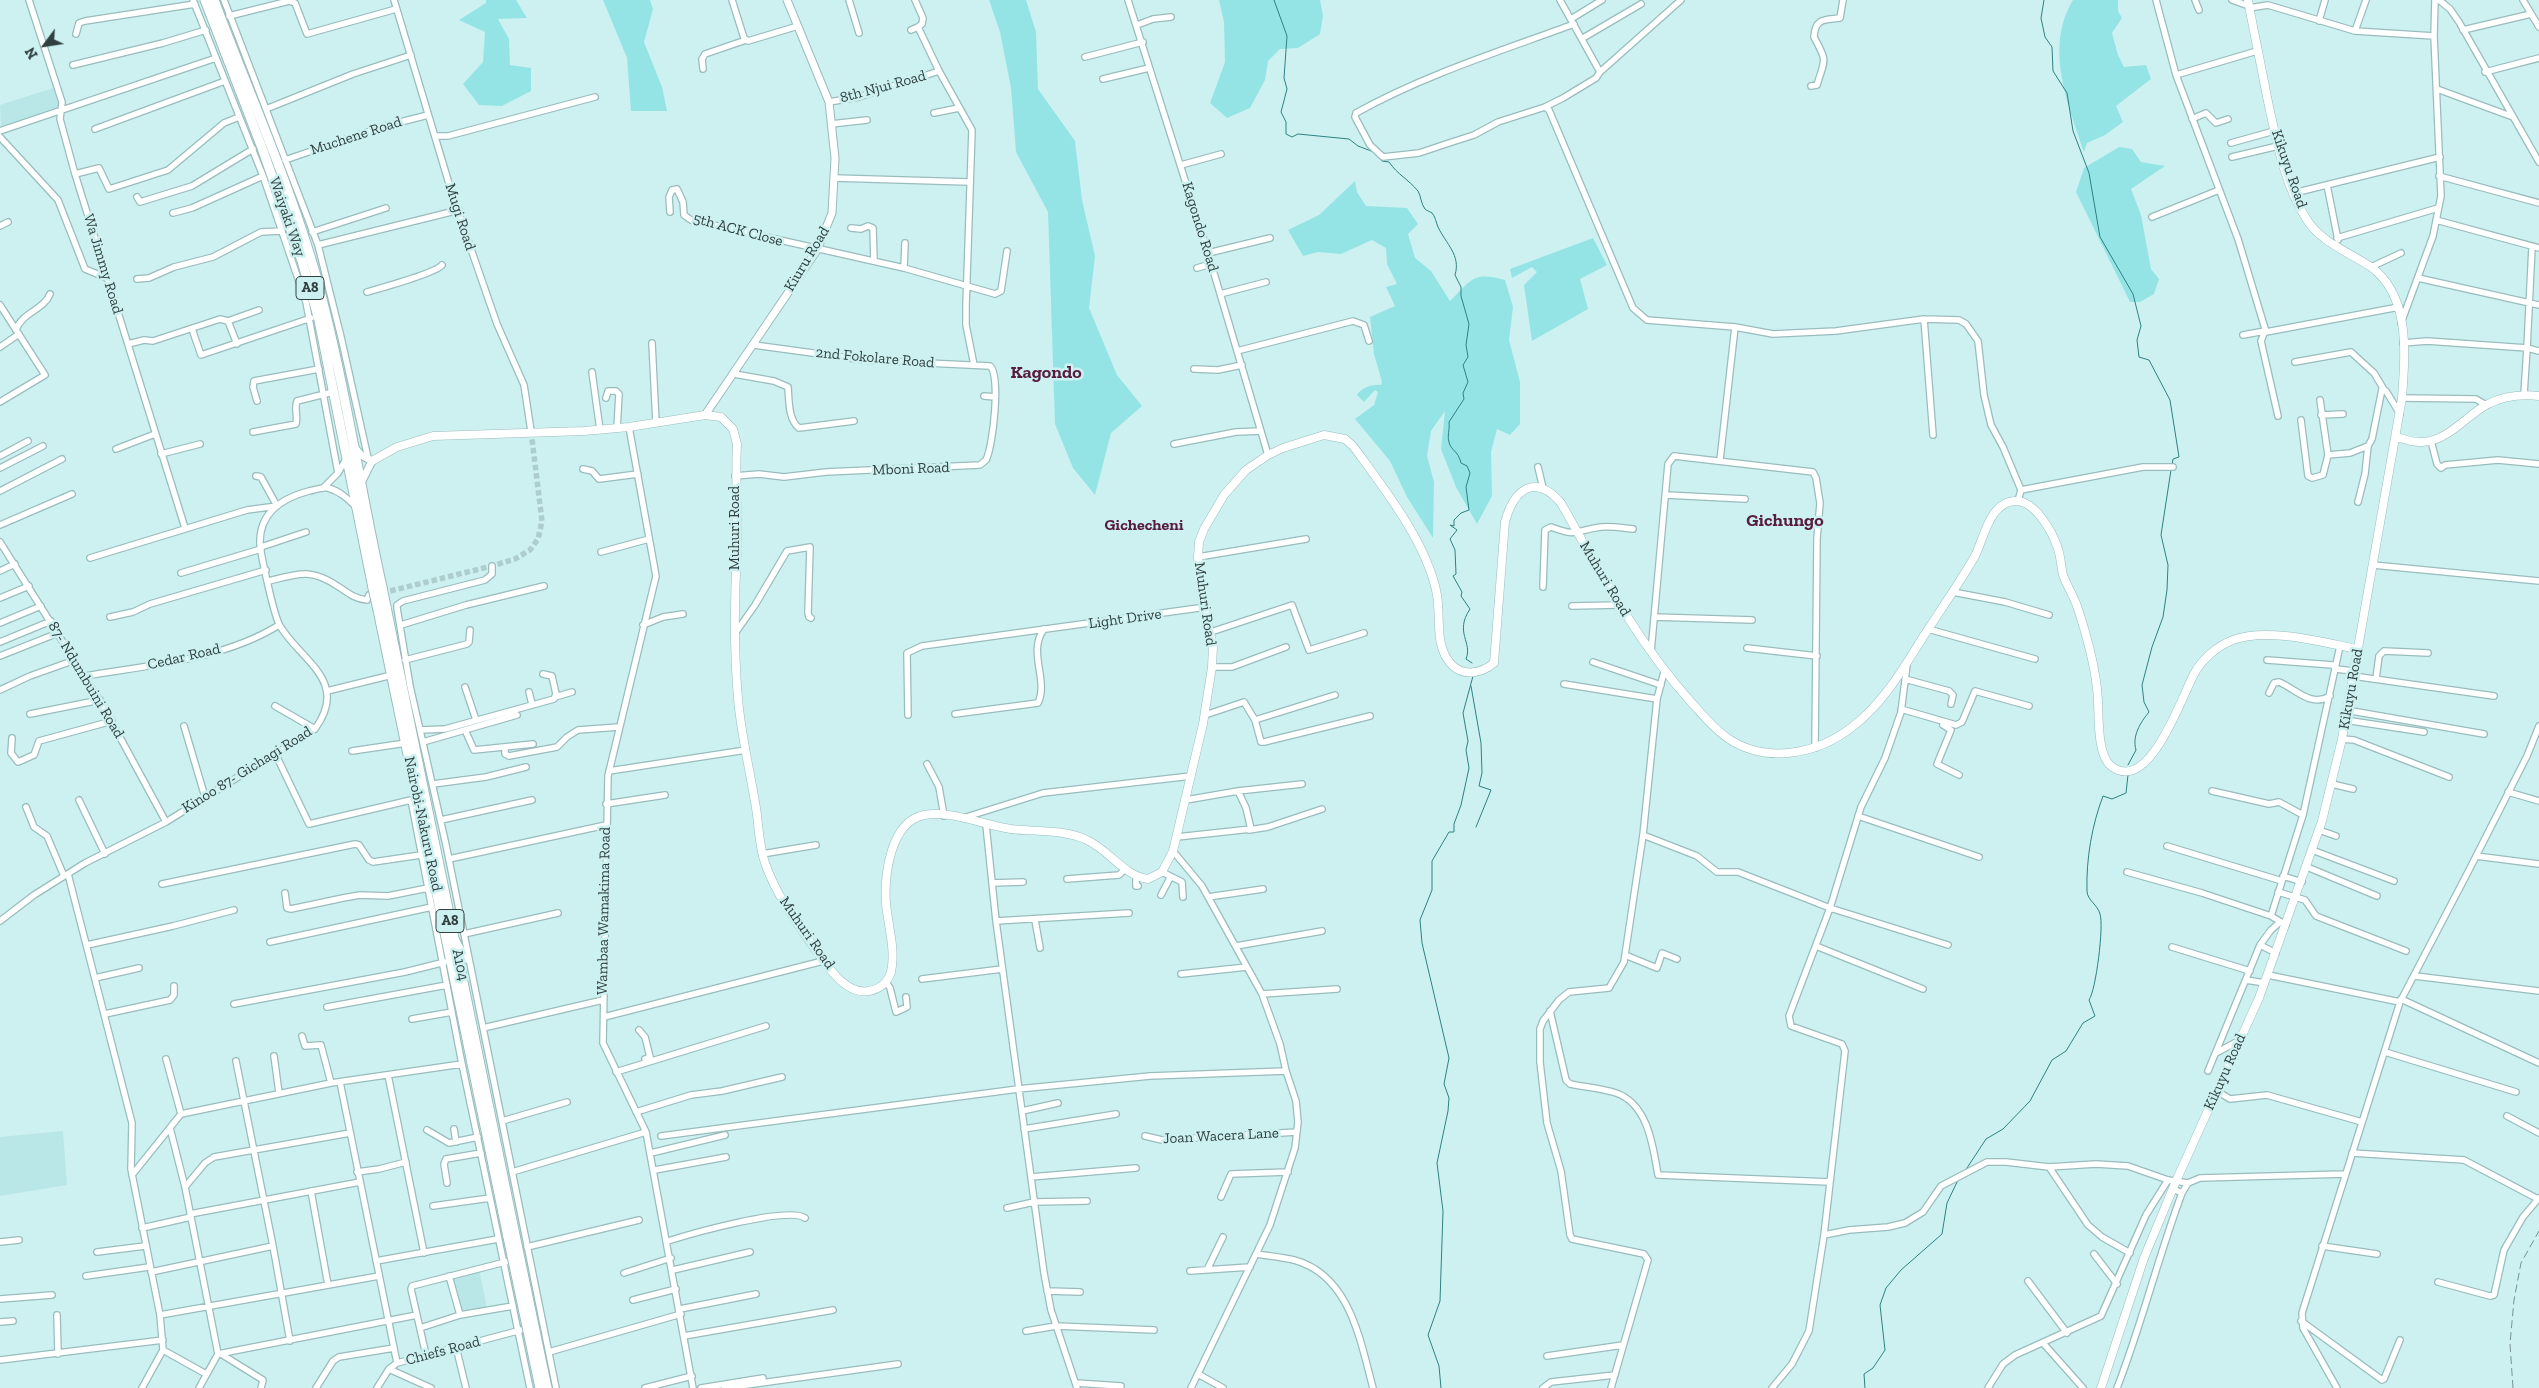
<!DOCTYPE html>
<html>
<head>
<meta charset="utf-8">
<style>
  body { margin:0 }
  #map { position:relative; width:2539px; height:1388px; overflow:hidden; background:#cdf1f1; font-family:"Zilla Slab",serif }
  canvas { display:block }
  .north { position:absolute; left:20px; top:20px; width:50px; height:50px; -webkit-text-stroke:4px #cdf1f1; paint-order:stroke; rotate:239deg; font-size:14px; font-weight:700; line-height:20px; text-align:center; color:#303f3f }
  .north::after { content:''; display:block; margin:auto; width:18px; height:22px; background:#303f3f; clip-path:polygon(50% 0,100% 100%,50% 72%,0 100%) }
</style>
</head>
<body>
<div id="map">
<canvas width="2539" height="1388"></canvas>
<div class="north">N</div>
</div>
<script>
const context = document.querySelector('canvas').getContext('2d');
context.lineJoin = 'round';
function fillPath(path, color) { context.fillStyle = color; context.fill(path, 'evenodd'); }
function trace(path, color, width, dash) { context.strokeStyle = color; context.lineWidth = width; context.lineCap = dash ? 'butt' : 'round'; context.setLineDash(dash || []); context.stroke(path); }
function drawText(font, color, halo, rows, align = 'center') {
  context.font = font + ' "Zilla Slab",serif'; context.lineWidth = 5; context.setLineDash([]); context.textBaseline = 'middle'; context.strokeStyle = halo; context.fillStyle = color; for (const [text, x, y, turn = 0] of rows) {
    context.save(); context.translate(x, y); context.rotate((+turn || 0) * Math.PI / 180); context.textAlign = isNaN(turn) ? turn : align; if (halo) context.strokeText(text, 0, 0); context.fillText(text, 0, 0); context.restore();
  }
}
fillPath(new Path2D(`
  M53 88 59 107 1 128 0 105Z
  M63 1131 67 1185 0 1196V1137Z
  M479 1269 487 1308 461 1313 450 1276Z`), '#b9e7e7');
fillPath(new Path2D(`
  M486 0H516L527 18 498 19 509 39 510 65 531 68V91L502 106 479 105 463 84 483 62 485 32 459 20 486 3Z
  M603 0H650L653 9 644 42 662 87 667 111H631L627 58Z
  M989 0H1026L1036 32 1038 89 1075 141 1082 200 1095 256 1089 308 1117 375 1142 406 1111 433 1095 495 1073 468 1055 424 1048 212 1016 152 1011 88 1000 32Z
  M1219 0H1320L1323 16 1320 34 1298 48 1280 49 1268 61 1265 80 1250 108 1227 118 1210 103 1225 62 1224 22Z
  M2073 0H2118V11L2122 18 2112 33 2118 55 2124 67 2146 65 2151 79 2116 106 2123 122 2105 135 2087 143 2084 152C2068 104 2044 48 2073 0Z
  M2119 147 2132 149 2141 162 2165 166 2131 189 2141 215 2151 269 2159 279 2154 294 2140 302H2130L2076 192 2084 168Z
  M1355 181 1357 192 1366 206 1407 208 1418 224 1408 234 1415 258 1431 271 1450 301C1472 280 1472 271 1505 280L1513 307 1509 340 1520 382V424L1510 435 1497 429 1491 452 1492 496 1477 524 1456 487 1441 449 1445 411 1431 431 1427 456 1434 482 1433 538 1407 497 1390 461 1355 419 1374 405 1378 392 1375 390 1364 402 1357 395C1361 388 1372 384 1381 385L1382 382 1374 354 1370 317 1395 306 1386 287 1397 284 1387 264 1386 248 1372 240 1341 254 1318 252 1303 256 1288 230 1319 215Z
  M1593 238 1607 265 1580 279 1588 309 1532 341 1524 285 1537 272 1532 267 1512 278 1510 269Z`), '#95e4e5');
trace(new Path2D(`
  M1274 0 1287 36 1284 78 1287 89 1281 112 1286 122V134L1292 137 1298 134 1349 139 1358 146 1374 152
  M2044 0 2041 18 2045 37 2052 47 2053 71 2067 93 2073 131 2089 173 2100 237 2133 294 2141 326 2137 340 2139 357 2149 360 2170 400 2179 457 2173 459 2172 466
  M1378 157 1382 161 1389 162C1397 174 1409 180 1418 191 1421 196 1421 204 1425 209 1427 211 1429 211 1432 213 1435 216 1436 222 1438 227 1446 244 1461 255 1455 275L1461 287V296L1469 324 1466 345 1468 357 1463 365 1468 382 1463 393 1464 399 1449 422C1450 429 1447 436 1449 442 1451 451 1458 450 1461 463L1467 466 1470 473 1466 487 1469 510 1461 513 1454 520V526L1450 525 1457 530 1450 539 1455 550 1456 574 1453 576 1462 592 1461 596 1470 609C1454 633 1473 642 1466 659L1472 663
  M1471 686 1481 743 1482 773 1479 786 1491 790 1476 827
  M2128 765 2136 750C2132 736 2140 723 2149 712L2144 702 2142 685 2152 647 2163 617 2167 590 2168 565 2161 535 2171 470
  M1965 1171 1986 1139 2003 1129 2030 1101 2052 1060 2066 1051 2083 1023 2095 1016 2089 1000C2096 990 2104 926 2100 914 2098 905 2087 900 2087 891 2086 859 2092 825 2103 796L2112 799 2126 793 2128 775
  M1441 1388 1439 1366 1428 1335 1440 1301 1443 1211 1437 1163 1448 1111 1449 1098 1444 1084 1449 1058 1422 943 1420 920 1432 890V861L1449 832H1454V824L1461 805 1469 768 1466 750 1468 741 1463 713 1473 676
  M1865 1388 1864 1374 1873 1368 1885 1350 1880 1305 1886 1288 1901 1270 1942 1234 1947 1203 1958 1180`), '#2d8182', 1);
trace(new Path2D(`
  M382 593 492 566 515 559 530 550 538 539 542 521 531 431`), '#aecdcd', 5.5, [5.5, 3]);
const minor = new Path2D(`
  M29 0 62 102 60 119 75 174 185 528
  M193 0 263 176 306 302 338 473
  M224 0 318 245 341 337 368 458
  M394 0 453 197 497 324 524 385 531 431
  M732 0 744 38 748 41 798 26
  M849 0 859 33
  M915 0 923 18 922 24 918 27
  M1128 0 1208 253 1268 455
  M1560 0 1600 72
  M2156 0 2176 75 2238 239 2266 332 2399 307
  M2195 0 2199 10
  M2232 0 2249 6
  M2439 0 2450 9 2459 22 2539 162
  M2523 0 2539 27
  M2249 8 2268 5 2355 31 2434 36
  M229 16 289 1 295 3 307 34 396 9
  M1571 19 1602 0
  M2319 21 2325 0
  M1574 24C1501 51 1424 75 1356 113L1355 117 1370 145 1383 157 1419 153 1452 142 1474 135 1498 122 1545 107 1563 98 1596 78 1600 72 1681 0
  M1137 25 1153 19 1171 17
  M911 30 918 27 939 71
  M2463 30 2531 14
  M2355 31 2366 0
  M76 34 79 23 85 21 195 4
  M1583 38 1641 4
  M1085 57 1143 42
  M73 65 163 43 206 30
  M703 69 702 59 705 54 746 40
  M2485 72 2539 58
  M2176 75 2257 51
  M1103 79 1149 68
  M1811 86 1817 85C1825 58 1828 63 1814 37 1815 17 1826 20 1840 18L1843 0
  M2437 89 2513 117
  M829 102 859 97 939 71 972 130 966 306V325L974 365
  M1545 107 1549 110 1633 308 1647 320 1735 327 1773 334 1836 331 1924 319 1959 320 1966 324 1978 341 1984 395 1991 425 2003 447 2021 490 2018 501
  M266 109 353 74 411 55
  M934 113 959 108
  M2192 119 2206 113 2216 123 2228 119
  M831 124 867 120
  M95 129 225 81
  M0 131 216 58
  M435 136H448L595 97
  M0 137 58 200 85 269 107 278
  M2231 143 2274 131
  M2232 157 2278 146
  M285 160 385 126 428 115
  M1181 165 1221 154
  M75 174 99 168 109 189 168 170 224 123 239 117
  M2439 176 2539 203
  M834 178 969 182
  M2327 185 2338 240
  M2294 193 2440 157
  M137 197 140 202 192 186 253 149
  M670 212 669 197 672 190 677 189 683 202 684 215 691 220 904 268 995 294 1001 291 1007 251
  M173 213 192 208 263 176
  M2152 217 2219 190
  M2436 220 2539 248
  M0 226 8 222
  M851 228 861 229 868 226 873 228 874 261
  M312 232 386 208
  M2337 238 2438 208
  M318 245 459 210
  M2532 247 2527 348 2539 351
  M1208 253 1270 238
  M2371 267 2401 253
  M904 268 905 243
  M1197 268 1211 264
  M2418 278 2539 305
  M137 279 149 278 174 267 213 257 261 232 282 231
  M367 292C381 288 436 273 442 265
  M1220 294 1266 282
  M0 305 45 375 0 402
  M1924 319 1933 435
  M228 321 237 344
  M2401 323 2433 236 2441 196 2434 36 2435 0
  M192 329 201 355 311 318
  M16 330C22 312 44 310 50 294
  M2265 331 2261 341 2278 416
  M2243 335 2265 331
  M652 343 656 423
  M2403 343 2427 341 2527 348 2524 394
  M128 344 144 340 153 341 220 319 228 321 259 310
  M0 347 19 334
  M1237 351 1353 321 1364 325 1369 341
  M2295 362 2351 352 2374 373 2383 388
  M1194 369 1218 370 1242 365
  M592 372 600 430
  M734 374 774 381 788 387C789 399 788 420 799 428L854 421
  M984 396 995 397
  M606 398 608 391H616L619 394 617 428
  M2402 398 2476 399 2486 405
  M257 401 253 387 254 381 319 369
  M2321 415 2343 414
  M2301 420 2308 476 2312 478 2323 475 2328 455 2320 400
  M629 427 656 576 608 776 603 1043 646 1132 693 1388
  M253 432 296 424C298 415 294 408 297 401L333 392
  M2431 441 2437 464 2441 468 2445 465 2498 460 2539 464
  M1174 444 1236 432 1261 431
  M116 449 155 434
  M161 454 200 444
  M2328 455 2350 453 2368 446
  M0 456 28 441
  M1720 460 1735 327
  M1538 467 1543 488
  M0 468 43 446
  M583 469 592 471 599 479 638 474
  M735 476 759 474 784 477 826 472 980 465C981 464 985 461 986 460 993 447 1001 375 990 366L864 360 754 345
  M323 488 338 473 346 459
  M2021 490 2143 467H2173
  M0 491 62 459
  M1666 495 1745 499
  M2358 502 2365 474 2368 446 2372 439 2382 389 2386 391 2400 414
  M0 525 72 494
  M0 542 103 706 166 822
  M261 547 306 532
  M601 552 649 539
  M1198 557 1306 539
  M90 558 247 510 277 506 261 477 256 476
  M2373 565 2539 581
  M492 566V574L485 580 403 601 397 605V608L410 686 446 845 556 1388
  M0 571 15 564
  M181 573 261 549
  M269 581C299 573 312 568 339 587 348 593 355 599 367 600L369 595
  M1543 587 1545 530 1551 527C1580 538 1575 530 1601 527 1611 526 1623 528 1633 529
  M1953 592 2005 602 2049 615
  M0 598 29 586
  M1572 606 1620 605
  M110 617 133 612 150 604 266 570
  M1654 617 1752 620
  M0 623 41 606
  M401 625 466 605 544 586
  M643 625 663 617 683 614
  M1928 629 2035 659
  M736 632 755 605 787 551 810 547 808 613 809 617 811 618
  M1211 632 1292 605 1309 650 1364 633
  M0 642 51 621
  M1747 648 1817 656
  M1651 652 1668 464 1674 456 1813 472 1816 478 1820 503 1817 539 1815 748
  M0 656 58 633
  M405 660 467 644 469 642 470 630
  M2267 660 2333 665 2336 669 2353 671
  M1593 662 1661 685
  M1212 667H1232L1286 647
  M85 676C149 665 223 660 279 625
  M2353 676 2494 696
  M1905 679 1949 691 1953 695 1951 704
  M2376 679 2379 656 2384 651 2428 653
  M1564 684 1657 699
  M465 687 476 720
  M0 690 30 676 75 660
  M327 691 392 675
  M529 692 532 704
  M2269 693 2274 683 2279 682C2296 689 2311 708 2330 696
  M555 697 572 692
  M275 706 315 729
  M1901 709 1956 725 1962 722 1975 691 2029 706
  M2346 710 2484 734
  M30 714 100 700
  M955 714 1038 703C1049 680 1027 652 1044 629
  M908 715 907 653 922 646 1206 607
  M1205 715 1244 702 1255 720 1261 742H1264L1370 716
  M1255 720 1335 695
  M2345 720 2424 732
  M1943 725 1951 730 1937 764 1959 775
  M184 726 205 797
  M420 730 445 729 554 699 556 694 552 676 543 674
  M465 730 474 750 533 744
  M12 738 11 753 18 762 34 755 39 741 112 721
  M2342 739 2354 740 2449 777
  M423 742 517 715
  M505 747V754L509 756 557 747 567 737 578 730 619 727
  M352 751 406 743
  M275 753 309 824 411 800 462 1064 530 1388
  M927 764 939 787 944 816
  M609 771 746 750
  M433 784 486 777 526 767
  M2332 784 2353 789
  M2212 791 2269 804 2279 802 2303 815
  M2508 792 2539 801
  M79 800 105 854
  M1186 800 1238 791 1302 784
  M606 804 665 795
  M26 807 34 827 47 836 64 876
  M1858 816 1979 857
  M963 818 1043 793 1191 776
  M441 820 532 800
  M986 825 996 921 1044 1273 1051 1310 1077 1388
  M1249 830 1268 827 1322 809
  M2319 830 2336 836
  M1643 835 1697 856 1717 872H1738L1830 908 1948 945
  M1177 837 1251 829 1246 808 1238 791
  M2167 846 2282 881
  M2312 850 2394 881
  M1173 851 1202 886 1262 994 1280 1044 1286 1071 1296 1101 1298 1122 1295 1148 1270 1225 1191 1388
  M762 854 816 845
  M2476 856 2539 864
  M449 859 606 825
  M2307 867 2377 896
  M1162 872 1182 882 1183 897
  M2127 872 2202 893 2271 916 2286 925
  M68 874 132 1123 131 1169 160 1315 163 1350 142 1388
  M1136 876V886H1138
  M2283 876 2302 882
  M1067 879 1119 875 1125 869
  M992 883 1023 882
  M162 884 355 844 359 845 369 860 373 862 421 855
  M2278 892 2305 900 2316 916 2406 951
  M285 893 287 908 291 909 343 898 360 895 388 896 428 888
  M1161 895 1170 878
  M1208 897 1263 889
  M2271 916 2303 815 2340 646
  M1035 920 1040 948
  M0 921 34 895 85 863 166 822 315 729C350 681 301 661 280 626 274 616 261 556 260 544 259 513 282 498 309 491 315 490 322 487 328 488 340 491 348 499 356 507
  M996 921 1129 913
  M464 934 558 913
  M456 939 467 960
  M270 942 432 907
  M87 945 173 926 234 910
  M2260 945 2276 953
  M1236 946 1322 931
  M1816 946 1923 989
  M2172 947 2250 971
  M1625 955 1657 968 1662 953 1677 959
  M1181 974 1247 967
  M2268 975 2400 1002
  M2415 976 2539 991
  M95 978 139 968
  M922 979 1002 969
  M2246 980 2265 983
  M886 982 890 988 896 1012 907 1007 906 997
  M1262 994 1337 989
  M2401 999 2539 1063
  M234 1004 405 972 445 962
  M327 1007 447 985
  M1550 1011 1566 1080 1570 1084C1584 1087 1601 1088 1616 1093 1648 1104 1653 1146 1658 1175L1830 1182
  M105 1014 170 1000 174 995V986
  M604 1017 823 961
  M412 1019 452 1012
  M483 1028 603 1000
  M639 1030 645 1037 650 1057 645 1059
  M302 1036 305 1046 321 1045 331 1083
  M2385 1052 2516 1092
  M2216 1053 2240 1040
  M274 1056 279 1093
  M166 1059 181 1114
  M236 1061 273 1246 290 1341
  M2208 1071 2260 945 2271 930 2279 923
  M616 1072 766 1026
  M388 1075 424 1253
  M340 1082 397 1363
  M2217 1091 2230 1099 2267 1095 2362 1122
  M1022 1111 1058 1103
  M636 1112 691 1095 722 1091 782 1077
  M2507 1116 2539 1133
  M502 1121 567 1102
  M170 1128 185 1187 218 1354 199 1388
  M454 1129 456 1142
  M1024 1129 1116 1114
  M427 1130 449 1143 478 1137
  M661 1136 1018 1089 1150 1076 1286 1071
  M1145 1136 1162 1140 1297 1132
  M651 1153 725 1135
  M2352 1153 2464 1160 2538 1199
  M2049 1167 2088 1225 2102 1237 2130 1253
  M655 1170 726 1157
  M357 1172 379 1169 406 1162
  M512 1172 646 1132
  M132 1175 181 1114 331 1083 462 1064
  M1031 1177 1136 1168
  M447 1183 444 1164 446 1159 481 1153
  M185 1187 205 1163 214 1157 350 1133
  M311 1191 328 1285
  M2182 1193 2188 1183 2200 1178 2345 1174
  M1221 1197 1231 1174 1288 1172
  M433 1206 490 1198
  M1007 1208 1034 1202 1087 1201
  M190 1214 360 1182
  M142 1228 191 1217
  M1824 1235 1849 1230 1888 1227 1905 1223 1923 1212 1941 1186 1987 1162H2006L2049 1167 2096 1164 2128 1166 2168 1180 2188 1183
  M668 1241C690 1234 788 1206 805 1218
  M0 1242 19 1240
  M2322 1246 2377 1254
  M527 1247 639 1220
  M97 1252 145 1246
  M1256 1254C1269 1256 1282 1257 1294 1260 1350 1275 1360 1340 1373 1388
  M2094 1254 2117 1284
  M376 1261 498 1239
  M673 1270 750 1252
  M1207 1270 1223 1237
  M1190 1271 1250 1267
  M151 1272 273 1246
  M624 1273 671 1258
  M86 1276 149 1267
  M449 1276 460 1315
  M2028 1281 2067 1333
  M2438 1282 2490 1296 2494 1295 2504 1250 2523 1217 2539 1198
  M1047 1291 1080 1292
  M0 1299 52 1295
  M633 1300 676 1289
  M680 1309 756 1294
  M57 1315 58 1354
  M160 1315 379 1276
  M2301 1321 2382 1380 2384 1379 2400 1340
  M0 1322 13 1321
  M420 1328 460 1315 513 1306
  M1026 1331 1056 1326 1154 1330
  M684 1336 833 1310
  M2043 1343 2083 1388
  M456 1347 466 1388
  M163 1350 206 1374
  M549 1352 681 1314
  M218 1354 417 1315
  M221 1354 263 1380 261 1388
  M426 1355 411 1289 412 1286 513 1260
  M1547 1356 1623 1345
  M0 1360 163 1340
  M389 1369 431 1388
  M1198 1374 1223 1388
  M1076 1383 1121 1386
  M316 1388 333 1361 339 1357 394 1348
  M377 1388 389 1369 397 1363 521 1330
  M645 1388 692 1376
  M701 1388 763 1378
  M725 1388 898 1364
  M1543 1388 1551 1382 1615 1375
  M1611 1388 1648 1260 1644 1254 1572 1239 1570 1235 1561 1171 1547 1123 1540 1062V1029L1543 1021 1559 1000 1569 992 1609 988 1624 962 1643 835 1657 699 1664 672
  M1772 1388 1792 1364 1809 1331 1824 1235 1845 1051 1842 1044 1791 1026 1789 1016 1830 908 1861 807 1885 758 1901 712 1907 665
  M1988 1388 2003 1364 2015 1355 2101 1316 2146 1215 2168 1180
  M2117 1388C2142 1324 2158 1257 2182 1193L2173 1189
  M2337 1388 2303 1328 2302 1313 2400 1002 2468 872 2527 756 2539 726`);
const tertiary = new Path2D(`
  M705 415 817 250 832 213 835 158 829 102 787 0
  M355 448 361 455 372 461 361 483`);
const secondary = new Path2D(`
  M2396 437C2404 439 2414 443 2422 442 2448 441 2465 417 2486 405 2503 396 2520 394 2539 396
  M372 461 397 447 433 436 584 431 629 427 705 415 721 417 733 429 737 444C735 480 738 517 737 553 734 601 734 651 738 699 741 733 749 767 755 802 759 822 758 843 765 863 776 895 798 925 818 953 829 968 846 995 869 991 880 989 888 982 891 972 896 951 888 925 886 904 884 876 890 822 924 815 951 810 983 825 1011 829 1036 832 1064 829 1087 840 1109 850 1124 876 1148 879L1162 872 1173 851 1203 724 1212 667 1213 646 1201 591 1198 557 1199 542 1204 529 1224 495 1246 470 1268 455 1283 448 1324 435 1345 439 1353 446C1383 487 1428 544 1437 595 1441 618 1434 647 1452 665 1464 677 1482 673 1494 663L1505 522C1514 489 1535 473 1561 503 1600 572 1638 643 1691 702 1703 715 1714 729 1729 739 1767 764 1818 754 1852 727 1884 703 1904 667 1925 634 1942 608 1960 582 1975 556 1984 538 1990 500 2017 501 2036 502 2053 533 2058 549 2061 558 2061 567 2063 575 2067 586 2073 595 2077 606 2086 633 2094 661 2097 689 2100 708 2095 753 2111 766 2149 796 2182 696 2194 674 2202 659 2217 646 2233 640 2267 627 2322 642 2357 649
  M2101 1388 2144 1258 2176 1181 2259 998 2322 821 2342 739 2402 398C2405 355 2411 296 2371 267 2349 252 2322 243 2307 220 2284 185 2276 138 2267 97 2261 65 2254 33 2248 0`);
const trunk = new Path2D(`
  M205 0 262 148 302 261 319 320 373 588
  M214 0C248 91 289 182 316 276 344 378 359 484 382 587
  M386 607 515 1235
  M378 610 508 1237`);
trace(minor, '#99bcbd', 8);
trace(tertiary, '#99bcbd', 9);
trace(secondary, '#99bcbd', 9);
trace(trunk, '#99bcbd', 11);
trace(minor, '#fff', 5.5);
trace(tertiary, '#fff', 7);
trace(secondary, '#fff', 8);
trace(trunk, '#fff', 9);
trace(new Path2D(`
  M2513 1388 2510 1344 2514 1300 2521 1263 2539 1231`), '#789191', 1, [8, 4]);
const trunkBridge = new Path2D(`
  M382 587 386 607
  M373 588 378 610
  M515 1235 547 1388
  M508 1237 540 1388`);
trace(trunkBridge, '#99bcbd', 11, []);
trace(trunkBridge, '#fff', 9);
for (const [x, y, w] of [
  [310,288,28],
  [450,921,28]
]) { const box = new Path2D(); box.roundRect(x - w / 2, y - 11.5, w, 23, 4); context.fillStyle = '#cdf1f1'; context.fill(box); trace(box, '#303f3f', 1); }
drawText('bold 14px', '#303f3f', null, [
  ["A8",310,288],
  ["A8",450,921]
]);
drawText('15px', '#303f3f', '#cdf1f1', [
  ["8th Njui Road",883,87,-15],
  ["Muchene Road",356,136,-18],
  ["Kikuyu Road",2289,169,71],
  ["Waiyaki Way",287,217,71],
  ["Mugi Road",460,217,72],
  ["Kagondo Road",1200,227,73],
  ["5th ACK Close",738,230,15],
  ["Kiuru Road",807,259,-59],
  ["Wa Jimmy Road",103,264,73],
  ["2nd Fokolare Road",875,358,5],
  ["Mboni Road",911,469,-2],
  ["Muhuri Road",735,528,-90],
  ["Muhuri Road",1605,579,59],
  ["Muhuri Road",1205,604,82],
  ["Light Drive",1125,619,-8],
  ["Cedar Road",184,657,-13],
  ["87- Ndumbuini Road",86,680,59],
  ["Kikuyu Road",2351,689,-80],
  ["Kinoo 87- Gichagi Road",247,770,-32],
  ["Nairobi-Nakuru Road",423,824,78],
  ["Wambaa Wamakima Road",604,911,-89],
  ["Muhuri Road",807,933,55],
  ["A104",460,965,78],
  ["Kikuyu Road",2225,1072,-66],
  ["Joan Wacera Lane",1221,1136,-3],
  ["Chiefs Road",443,1351,-15]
]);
drawText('bold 16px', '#591c40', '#cdf1f1', [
  ["Gichecheni",1144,525]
]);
drawText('bold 18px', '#591c40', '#cdf1f1', [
  ["Kagondo",1046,373],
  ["Gichungo",1785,521]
]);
</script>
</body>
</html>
